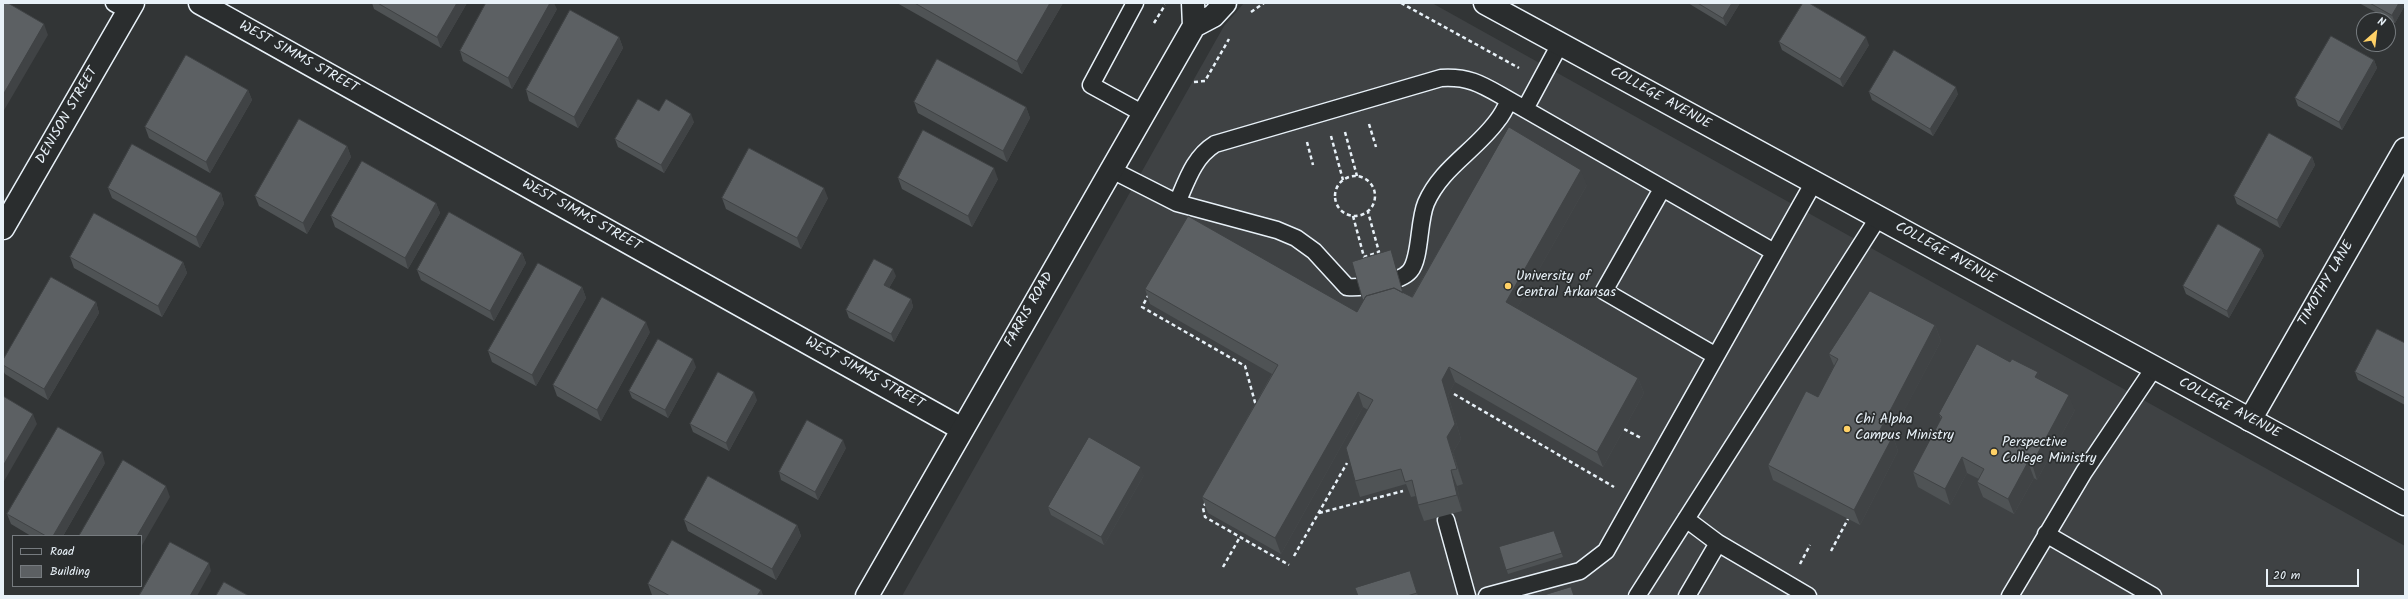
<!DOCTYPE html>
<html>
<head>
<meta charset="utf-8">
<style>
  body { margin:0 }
  #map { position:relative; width:2408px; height:599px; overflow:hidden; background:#323536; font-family:Kalam,sans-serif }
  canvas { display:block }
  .frame { position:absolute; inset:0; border:4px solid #e8f1f8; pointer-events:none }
  .legend { position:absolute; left:12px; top:535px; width:130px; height:52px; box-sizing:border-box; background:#2a2d2e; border:1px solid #767b7f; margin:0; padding:5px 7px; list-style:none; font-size:12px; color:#e8f1f8 }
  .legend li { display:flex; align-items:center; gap:8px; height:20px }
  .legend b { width:20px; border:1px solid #767b7f }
  .north { position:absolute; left:2356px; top:12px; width:40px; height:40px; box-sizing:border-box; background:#2a2d2e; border:1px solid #767b7f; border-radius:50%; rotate:28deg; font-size:11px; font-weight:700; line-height:16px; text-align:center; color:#e8f1f8 }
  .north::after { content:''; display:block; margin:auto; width:14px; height:18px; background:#ffd166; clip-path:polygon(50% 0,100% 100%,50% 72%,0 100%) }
  .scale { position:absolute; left:2266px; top:569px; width:93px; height:18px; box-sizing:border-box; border:2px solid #e8f1f8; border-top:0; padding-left:5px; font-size:12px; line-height:14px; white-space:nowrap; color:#e8f1f8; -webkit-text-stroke:3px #2a2d2e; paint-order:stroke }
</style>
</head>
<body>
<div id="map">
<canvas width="2408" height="599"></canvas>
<div class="frame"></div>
<ul class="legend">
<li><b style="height:5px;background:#2a2d2e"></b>Road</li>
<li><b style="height:11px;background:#5c6063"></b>Building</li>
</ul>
<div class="north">N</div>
<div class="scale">20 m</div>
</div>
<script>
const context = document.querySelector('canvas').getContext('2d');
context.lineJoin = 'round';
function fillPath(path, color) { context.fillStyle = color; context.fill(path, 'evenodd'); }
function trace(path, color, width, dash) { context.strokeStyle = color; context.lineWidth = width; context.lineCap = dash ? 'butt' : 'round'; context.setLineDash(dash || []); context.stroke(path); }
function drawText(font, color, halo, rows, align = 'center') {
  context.font = font + ' Kalam,sans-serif'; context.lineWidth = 3.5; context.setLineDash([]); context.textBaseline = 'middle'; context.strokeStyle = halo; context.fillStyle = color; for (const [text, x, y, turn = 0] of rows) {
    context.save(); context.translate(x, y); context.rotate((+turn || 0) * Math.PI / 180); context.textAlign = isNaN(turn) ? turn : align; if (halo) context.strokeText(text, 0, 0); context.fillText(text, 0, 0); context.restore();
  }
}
fillPath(new Path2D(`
  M1244 3H1432L2405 546V596H902L1224 26Z`), '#3f4244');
const lane = new Path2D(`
  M114 3 129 11
  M1135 3 1091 85 1142 113
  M1525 109 1560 44
  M1110 169 1177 203 1277 230 1296 238 1314 251 1347 287C1362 288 1400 283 1410 271 1421 258 1418 222 1426 203 1441 168 1475 151 1497 121 1502 115 1506 107 1509 100
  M1662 189 1604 291 1716 356
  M1177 203C1187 180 1194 157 1215 144L1441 78C1471 76 1484 86 1509 100L1774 252
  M1686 519 1718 543 1808 596
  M1446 520 1467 596
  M2046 534 2153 596
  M1487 596 1580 571 1606 551 1814 182
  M1637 596 1878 218
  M1687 596 1718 543
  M2010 596 2084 472 2154 368`);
const street = new Path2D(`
  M200 3 962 429
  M3 228 133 3
  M2250 420 2405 149`);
const secondary = new Path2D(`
  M1193 3 1194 26
  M1485 3 2405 504
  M867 596 1194 26 1213 16 1225 3`);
trace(lane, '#e8f1f8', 19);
trace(street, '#e8f1f8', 25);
trace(secondary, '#e8f1f8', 25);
trace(new Path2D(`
  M1401 3 1519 68
  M1251 12 1264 3
  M1154 23 1165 5
  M1194 82 1205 81 1229 39
  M1369 124 1376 147
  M1345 132 1357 176
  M1331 136 1343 180
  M1307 142 1313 165
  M1335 196a20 20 0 1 1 40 0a20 20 0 1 1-40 0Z
  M1353 216 1364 257 1379 252 1368 212
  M1149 294 1142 307 1245 366 1256 406
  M1454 394 1614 487
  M1624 429 1641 438
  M1206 502 1203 508 1205 517 1289 565
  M1319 513 1403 491
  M1831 551 1848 519
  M1294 556 1347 463
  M1800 564 1810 545
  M1223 567 1240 537`), '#e8f1f8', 2.5, [4, 3]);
trace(lane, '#2a2d2e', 16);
trace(street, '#2a2d2e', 22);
trace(secondary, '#2a2d2e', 22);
fillPath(new Path2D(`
  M372 3H467L441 48 374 9Z
  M897 3H1063L1022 74Z
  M1688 3H1740L1726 26Z
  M2359 3H2405V5L2395 23Z
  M557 9 512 89 463 61 460 51Z
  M619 37 623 48 578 128 529 101 526 90Z
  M1779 42 1869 45 1843 87 1782 50Z
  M2374 60 2377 68 2342 130 2298 106 2295 98Z
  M248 90 252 100 210 173 149 138 145 127Z
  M1869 92 1958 94 1933 136 1872 100Z
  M914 102 1026 107 1030 118 1007 162 918 113Z
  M659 111 694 122 664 173 618 147 615 139Z
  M347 146 351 157 307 234 259 206 255 196Z
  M2312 157 2315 165 2280 228 2237 204 2234 196Z
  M898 178 998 179 972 227 902 189Z
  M1587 185 1517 308 1638 378 1644 393 1603 467 1455 382 1448 395 1461 439 1453 452 1463 484 1457 486 1462 511 1424 521 1418 505 1416 496 1411 497 1406 484 1360 497 1355 481 1368 410 1363 407 1281 554 1208 513 1202 497 1272 374 1150 304 1145 289 1357 312 1412 297Z
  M108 188 221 193 224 204 200 248 112 198Z
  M722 198H828L801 249 726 209Z
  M436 203 440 213 408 269 335 227 331 216Z
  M2261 249 2264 256 2229 318 2186 294 2183 286Z
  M522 253 526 263 494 321 421 280 417 270Z
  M70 257 183 262 187 273 162 317 74 268Z
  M896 276 889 288 911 299 913 307 894 342 849 318 846 310Z
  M582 287 586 298 536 386 492 362 488 351Z
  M96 302 99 313 48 400 5 374 3 370V360Z
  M1935 325 1941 341 1891 435 1893 436 1898 451 1860 525 1773 480 1768 465 1818 397 1834 366 1829 354Z
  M650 332 601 421 557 396 553 385Z
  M2405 343V405L2358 380 2355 372Z
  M2010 362 2038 372 2040 380 2075 410 2037 480 2034 478 2014 514 1983 497 1977 482 1979 479 1967 473 1950 505 1918 487 1913 472 1941 419 1939 414Z
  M696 367 668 418 632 398 629 391Z
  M757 400 729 451 693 432 690 424Z
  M846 448 818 500 781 480 779 472Z
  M105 463 63 536H31L11 524 7 514Z
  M1144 475 1104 545 1051 515 1048 507Z
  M684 520 797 525 801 536 776 580 688 531Z
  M1554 531 1563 557 1508 574 1499 547Z
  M1410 571 1418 596H1358Z
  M648 584 761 590 763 596H654L652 595Z`), '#4f5355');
fillPath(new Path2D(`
  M457 3H467L441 48 437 37Z
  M550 3H554L557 9 512 89 508 78Z
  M1050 3H1063L1022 74 1017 61Z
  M1732 3H1740L1726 26 1723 18Z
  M2399 3H2405V5L2395 23 2392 15Z
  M44 24 48 35 3 112V95Z
  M619 37 623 48 578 128 574 117Z
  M1866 37 1869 45 1843 87 1840 79Z
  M2374 60 2377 68 2342 130 2339 122Z
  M1956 87 1958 94 1933 136 1930 129Z
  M248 90 252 100 210 173 206 162Z
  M1026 107 1030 118 1007 162 1003 151Z
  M691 114 694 122 664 173 661 165Z
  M347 146 351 157 307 234 303 223Z
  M2312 157 2315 165 2280 228 2277 220Z
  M994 168 998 179 972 227 968 216Z
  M1581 170 1587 185 1512 317 1506 302Z
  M824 188 828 198 801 249 797 238Z
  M221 193 224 204 200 248 196 237Z
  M436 203 440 213 408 269 405 258Z
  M2261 249 2264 256 2229 318 2227 311Z
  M522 253 526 263 494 321 490 311Z
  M183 262 187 273 162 317 158 306Z
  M893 269 896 276 886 293 884 285Z
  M582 287 586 298 536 386 532 375Z
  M911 299 913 307 894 342 891 334Z
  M96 302 99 313 48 400 44 389Z
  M646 322 650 332 601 421 597 410Z
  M1935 325 1941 341 1886 445 1880 430Z
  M693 359 696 367 668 418 665 410Z
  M1449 367 1455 382 1448 395 1461 439 1453 452 1463 484 1447 437 1442 380Z
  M2038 372 2043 388 2035 377Z
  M1638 378 1644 393 1603 467 1597 452Z
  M754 392 757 400 729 451 726 443Z
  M1358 392 1363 407 1281 554 1275 538Z
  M2069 395 2075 410 2037 480 2032 464Z
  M33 414 37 424 3 483V466Z
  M1893 436 1898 451 1860 525 1854 510Z
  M843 440 846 448 818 500 815 492Z
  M102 452 105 463 63 536H53Z
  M1962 457 1967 473 1950 505 1945 489Z
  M2028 462 2034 478 2014 514 2008 499Z
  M1141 467 1144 475 1104 545 1101 537Z
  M1451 470 1457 486 1462 511 1457 495Z
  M166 486 170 497 141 547V536H137Z
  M797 525 801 536 776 580 772 569Z
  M209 563 211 571 197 596H190Z
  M761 590 763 596H757Z`), '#404345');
const building = new Path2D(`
  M3 3H8L44 24 3 95Z
  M378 3H457L437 37Z
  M486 3H550L508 78 460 51Z
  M915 3H1050L1017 61Z
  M1698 3H1732L1723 18Z
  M1803 3H1809L1866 37 1840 79 1779 42Z
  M2370 3H2399L2392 15Z
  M570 10 619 37 574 117 526 90Z
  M2331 36 2374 60 2339 122 2295 98Z
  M1894 50 1956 87 1930 129 1869 92Z
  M186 55 248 90 206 162 145 127Z
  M937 59 1026 107 1003 151 914 102Z
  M638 99 659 111 666 99 691 114 661 165 615 139Z
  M299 119 347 146 303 223 255 196Z
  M1509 127 1581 170 1506 302 1638 378 1597 452 1449 367 1442 380 1455 424 1447 437 1457 469 1451 470 1457 495 1418 505 1412 480 1405 482 1401 469 1355 481 1346 448 1373 400 1358 392 1275 538 1202 497 1278 365 1145 289 1188 216 1357 312 1366 296 1394 288 1412 297Z
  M923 130 994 168 968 216 898 178Z
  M2269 133 2312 157 2277 220 2234 196Z
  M132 144 221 193 196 237 108 188Z
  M749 148 824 188 797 238 722 198Z
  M362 161 436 203 405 258 331 216Z
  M449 212 522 253 490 311 417 270Z
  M94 213 183 262 158 306 70 257Z
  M2218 224 2261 249 2227 311 2183 286Z
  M1391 250 1403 293 1394 288 1366 296 1363 301 1352 262Z
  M874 259 893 269 884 285 911 299 891 334 846 310Z
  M538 263 582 287 532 375 488 351Z
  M51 277 96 302 44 389 3 365V360Z
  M1870 291 1935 325 1880 430 1893 436 1854 510 1768 465 1806 391 1818 397 1838 359 1829 354Z
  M602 297 646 322 597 410 553 385Z
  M2377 329 2405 343V398L2355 372Z
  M658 339 693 359 665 410 629 391Z
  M1977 344 2010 362 2012 359 2038 372 2035 377 2069 395 2032 464 2028 462 2008 499 1977 482 1984 469 1962 457 1945 489 1913 472 1942 417 1939 414Z
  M718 372 754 392 726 443 690 424Z
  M3 396 33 414 3 466Z
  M807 420 843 440 815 492 779 472Z
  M58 427 102 452 53 536H46L7 514Z
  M1089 437 1141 467 1101 537 1048 507Z
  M123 460 166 486 137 536H79Z
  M708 476 797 525 772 569 684 520Z
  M1554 531 1562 553 1506 570 1499 547Z
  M672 540 761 590 757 596H670L648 584Z
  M170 542 209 563 190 596H139Z
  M1410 571 1417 593 1407 596H1358L1355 588Z
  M224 582 249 596H216Z
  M1571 587 1574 596H1541Z`);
fillPath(building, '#5c6063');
trace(building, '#404345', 1);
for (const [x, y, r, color] of [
  [1508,286,4,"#ffd166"],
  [1847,429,4,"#ffd166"],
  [1994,452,4,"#ffd166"]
]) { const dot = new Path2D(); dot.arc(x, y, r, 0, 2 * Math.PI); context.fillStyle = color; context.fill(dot); trace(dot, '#2a2d2e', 1.5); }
drawText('14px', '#e8f1f8', '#2a2d2e', [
  ["WEST SIMMS STREET",298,58,29],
  ["COLLEGE AVENUE",1660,99,29],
  ["DENISON STREET",68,116,-60],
  ["WEST SIMMS STREET",581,216,29],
  ["COLLEGE AVENUE",1945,254,29],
  ["TIMOTHY LANE",2327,284,-60],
  ["FARRIS ROAD",1030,310,-60],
  ["WEST SIMMS STREET",864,374,29],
  ["COLLEGE AVENUE",2229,409,28]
]);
drawText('14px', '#e8f1f8', '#2a2d2e', [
  ["University of",1516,278],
  ["Central Arkansas",1516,294],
  ["Chi Alpha",1855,421],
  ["Campus Ministry",1855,437],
  ["Perspective",2002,444],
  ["College Ministry",2002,460]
], 'left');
</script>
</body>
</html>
